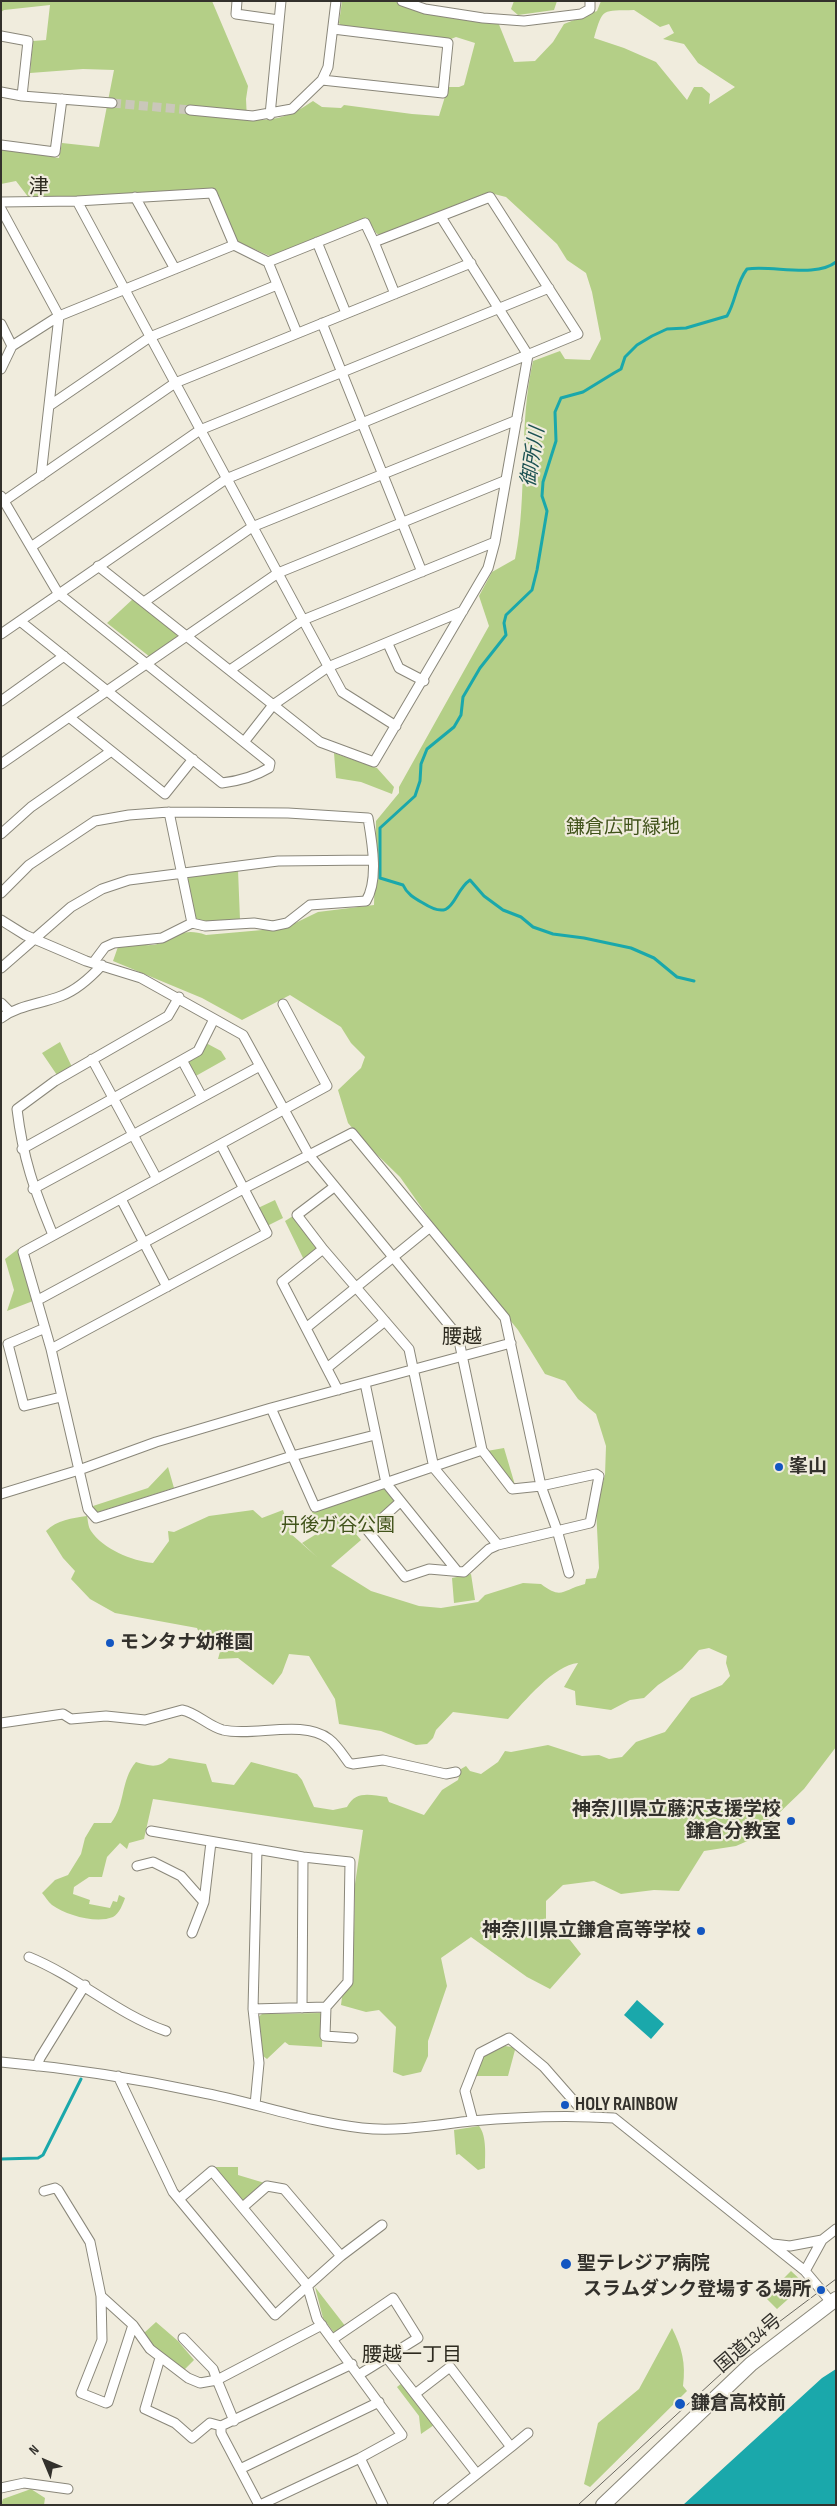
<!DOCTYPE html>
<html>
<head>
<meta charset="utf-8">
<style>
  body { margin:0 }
  #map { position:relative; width:837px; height:2506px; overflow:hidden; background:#f0ecdd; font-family:"Sofia Sans Condensed",sans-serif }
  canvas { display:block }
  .frame { position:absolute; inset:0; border:2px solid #33312c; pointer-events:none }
  .north { position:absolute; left:20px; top:2436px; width:50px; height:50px; -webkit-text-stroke:4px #f0ecdd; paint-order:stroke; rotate:315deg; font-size:14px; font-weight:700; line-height:20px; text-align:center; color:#33312c }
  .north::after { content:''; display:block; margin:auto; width:18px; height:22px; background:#33312c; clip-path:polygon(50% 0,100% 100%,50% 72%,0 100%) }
</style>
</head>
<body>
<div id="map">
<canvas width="837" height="2506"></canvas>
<div class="frame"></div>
<div class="north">N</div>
</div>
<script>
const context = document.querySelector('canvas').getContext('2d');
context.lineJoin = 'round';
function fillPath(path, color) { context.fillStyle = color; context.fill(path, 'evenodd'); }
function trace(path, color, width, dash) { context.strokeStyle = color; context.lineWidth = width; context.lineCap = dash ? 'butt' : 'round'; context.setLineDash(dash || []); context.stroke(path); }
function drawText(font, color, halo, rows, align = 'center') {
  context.font = font + ' "Sofia Sans Condensed","Noto Sans JP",sans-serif'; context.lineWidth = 4.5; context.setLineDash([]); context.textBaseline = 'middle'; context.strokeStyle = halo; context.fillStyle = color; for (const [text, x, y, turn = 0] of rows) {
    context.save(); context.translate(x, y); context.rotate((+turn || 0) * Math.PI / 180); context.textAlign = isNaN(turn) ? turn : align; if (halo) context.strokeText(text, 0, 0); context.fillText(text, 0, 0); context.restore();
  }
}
fillPath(new Path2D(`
  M1 1H212L248 86 246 99 247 120C276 121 289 117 313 101L322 107 341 108 344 105 412 114 439 116 448 87H459L464 85 475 43 456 37 451 39 342 27 339 23 342 1H394L426 12 498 22 514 62 535 61 553 42 564 24 597 11 601 1H836V1747L804 1789 752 1839 736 1846 704 1851 679 1891 654 1890 621 1894 594 1881 563 1885 546 1901V1920L570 1940 581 1954 550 1989 527 1977 471 1937 441 1958 447 1986 428 2041V2056L421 2072 403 2076 393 2072 396 2027 379 2010 366 2012 341 2005 342 1997 353 1982 355 1884 363 1830 153 1799 144 1839 129 1843 127 1849 120 1843 107 1857 102 1877H89L74 1887 73 1894 90 1900 89 1904 110 1908 113 1901 117 1902 119 1895 125 1898C123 1904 119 1914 113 1917 96 1924 66 1915 52 1905 48 1902 45 1896 42 1893L55 1880 68 1875 81 1854 85 1838 94 1823H111C126 1804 120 1781 136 1762 150 1766 158 1769 169 1758L206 1764 212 1782 234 1785 251 1762 297 1774 302 1780 314 1807 333 1810 347 1807C356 1790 370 1795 387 1797L389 1802 424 1815 442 1790 458 1780 461 1769 466 1766 470 1771 481 1774 498 1762 505 1751 511 1752 548 1745 582 1756 599 1755 609 1759 622 1757 636 1742 665 1732 691 1698 722 1685 730 1676 726 1663 727 1656 709 1648 699 1650 682 1669 658 1685 644 1698 630 1700 611 1710 576 1705 575 1691 564 1687 578 1663C554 1665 524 1702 508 1719L453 1712 436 1730 433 1738 427 1744 416 1745 381 1731 339 1724 335 1699 309 1656 289 1654 282 1673 273 1685 238 1658 218 1659 221 1648 200 1635 197 1628 115 1613 90 1599 71 1579 75 1571 63 1558 46 1531C57 1520 72 1518 87 1516 88 1520 88 1527 91 1531 103 1549 132 1561 153 1563L169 1541 168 1531 174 1532 209 1516 253 1510 262 1518 283 1510 291 1534 317 1557 302 1543 318 1533 312 1512 382 1488 387 1490 395 1500 394 1503 356 1534 361 1540 331 1566 371 1591 419 1606 441 1608 478 1602 485 1595 523 1583 541 1584C562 1600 562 1590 585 1584L586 1579 596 1578 599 1568 596 1508 605 1475 606 1446 596 1414 578 1399 565 1381 545 1374 518 1330 436 1228 400 1177 367 1145 348 1123 338 1090 361 1068 365 1057 351 1043 341 1027 290 995 242 1020 202 998 113 961 120 941C130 942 142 946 152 945 172 944 177 925 206 935L285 928 318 912 374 905 376 821 399 793V787L489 626 479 596 492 572 515 559C528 495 518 427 533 361L560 351 565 359 590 360 601 339 592 292 586 273 567 260 557 244 506 197 490 193 379 235 376 233 370 223 272 257 236 241 214 188 76 199 29 198 16 181 1 184V148L59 158 62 143 99 147 114 70 83 69 30 73 33 41 46 40 50 5 4 10 1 12ZM634 10 660 27 669 24 674 33 663 39 684 44 698 63 735 87 709 104 710 94 702 87H694L687 100 656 62 624 48 594 38C603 7 602 11 634 10Z
  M514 1H557L554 10 518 15 511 9Z
  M134 598 177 633V638L150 657 107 623Z
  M334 753 377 768 394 787 392 794 361 782 336 778Z
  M238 870 240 920 199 922 195 919 187 880 189 877Z
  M60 1042 72 1067 57 1075 42 1053Z
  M206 1043 221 1051 226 1059 194 1077 187 1064 189 1059Z
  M275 1200 283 1218 267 1226 258 1208Z
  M293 1216 317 1246 316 1250 304 1260 285 1221Z
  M18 1249 33 1301 7 1311 14 1290 5 1259Z
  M504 1448 515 1485 487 1451Z
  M168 1467 174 1488 95 1513 93 1506 148 1488Z
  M471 1574 475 1600 454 1603 452 1578Z
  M320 2013 323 2016 322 2047 289 2045 285 2042 267 2059 263 2056 257 2018 262 2014Z
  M505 2046 512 2047 515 2050 508 2076H476L483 2055Z
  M479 2126C487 2136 485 2156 485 2168L478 2170 459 2154 456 2155 454 2130Z
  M213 2167H238V2175L268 2184 247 2202H239Z
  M791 2271 805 2284 777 2309 767 2299V2295Z
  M315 2287 346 2327 335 2334 323 2318Z
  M156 2322 178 2341 194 2360 184 2370 153 2346 144 2333Z
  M672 2328C682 2348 686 2363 683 2386L687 2391 590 2487 584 2484 598 2423 639 2389Z
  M402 2383 434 2425 421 2434 419 2416 397 2387Z
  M31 2489 45 2498 44 2505H1L3 2499Z`), '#b4cf87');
fillPath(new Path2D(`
  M637 2000 664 2024 651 2039 624 2015Z
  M836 2369V2505H683L822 2378Z`), '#1aa8ab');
trace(new Path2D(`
  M694 981 677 977 654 958 631 948 584 938 553 934 533 927 521 917 503 910 484 896 470 880C451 893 456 924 423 903 414 898 407 894 403 885L380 878V828L415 796 420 781 421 764 427 749 454 727 461 715 463 697 480 668 506 635 504 623 506 615 532 590 537 570 547 511 542 496 543 482 556 441 555 412 561 398 583 392 614 373 621 369 625 357 637 345 652 336 667 329 686 328 727 316C736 301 736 283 747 269 772 265 816 278 836 262
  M1 2159 38 2158 43 2155 81 2079`), '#1aa8ab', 3);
trace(new Path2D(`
  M112 103 190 110`), '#cac7ba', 9, [9, 4.5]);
const minor = new Path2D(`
  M237 1 236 14 279 20
  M402 1 425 9 483 18 524 21 581 14 590 9V1
  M1 36 28 41 22 96
  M322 80 443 93 448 43 333 29
  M1 92 22 96 112 103
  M190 110 253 116 292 109 322 80 328 67 336 1
  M270 115 281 1
  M1 145 55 152 62 99
  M135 197 175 269
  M77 201 342 692 396 726
  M1 202 77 201 212 193 234 245 268 262 365 223 374 242 490 197 578 334 226 479 1 634
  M1 209 59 316 41 476
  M317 242 346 313
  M374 242 395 294
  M268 262 297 333
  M322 323 422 572
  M1 324 12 346
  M1 369 12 346 59 316 234 245
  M49 406 150 337 277 285
  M1 496 58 593 270 763 269 768C254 777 239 781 222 783L20 621
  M4 501 175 383 471 263
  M31 547 200 430 549 288
  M98 566 320 742 374 762 488 568 495 542 528 355 441 217
  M144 602 252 527 517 420
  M388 644 399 668 424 681
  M230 670 303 620 495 542
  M1 701 64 656
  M69 717 165 794 193 759
  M244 742 273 705 328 667 463 611
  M1 764 278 573 504 481
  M1 834 31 807 110 752
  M1 893 29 865 95 821 129 815 169 812 288 813 368 818C372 842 379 880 366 901L310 905 287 923 273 926 254 923 205 926 192 923 169 812
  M1 920 25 935 86 961 141 978 243 1035 309 1155 458 1336 482 1450 512 1489 541 1486 596 1474 599 1476 590 1523 498 1545 489 1549 464 1572 429 1569 405 1577 368 1531 400 1502
  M93 963 105 947 114 943 162 938 192 923
  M1 968 71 907 102 889 129 880 278 861 372 860
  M1 1003 10 1012
  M283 1004 327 1086 23 1252 51 1349 88 1509 96 1518 292 1456 375 1435
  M1 1018C19 1005 41 1004 61 996 77 990 91 977 102 965
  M92 1059 157 1179
  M182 1060 198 1051 214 1019
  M22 1149 182 1060 202 1097
  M334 1187 297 1215 323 1249 282 1282 338 1390
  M33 1189 260 1066
  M121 1199 167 1287
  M53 1235C34 1189 23 1159 17 1109L55 1081 168 1016 179 997
  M323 1249 409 1349 434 1468 498 1545
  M38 1300 245 1188 352 1133 505 1318 541 1486 557 1530 569 1573
  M45 1328 8 1344 24 1406 61 1397
  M306 1328 429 1228
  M51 1349 267 1233 221 1145
  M327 1368 385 1321
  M365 1383 386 1483 457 1571
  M271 1408 315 1507 482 1450
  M1 1494 79 1470 156 1442 271 1408 511 1343
  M1 1723 63 1714 71 1719 106 1716 145 1720 182 1710C197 1713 208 1726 223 1730 253 1737 303 1719 329 1739 337 1745 343 1755 349 1763L353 1764 383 1760 446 1774 456 1772
  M151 1831 303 1857 350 1862 348 1982 326 2007 325 2036 353 2038
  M137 1866 153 1862 181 1876 204 1902 192 1933
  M204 1902 211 1842
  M29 1957C78 1977 117 2014 166 2031
  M302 2008 303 1857
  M253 2009 326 2007
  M1 2062C68 2068 134 2078 199 2092 253 2102 307 2122 362 2128 398 2132 435 2125 471 2121 516 2117 570 2115 614 2118L805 2271 831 2302
  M37 2066 40 2058 85 1985
  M118 2076 173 2192 275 2315 341 2256 382 2225
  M255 2105 259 2063 253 2009 257 1849
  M473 2121 465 2091 480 2053 509 2038 544 2067 587 2116
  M44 2191 55 2188 58 2190 90 2242 101 2296 133 2325 150 2349 188 2378 200 2383 217 2380 234 2421
  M179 2199 212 2171 307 2285 317 2319 402 2435 360 2458 260 2505
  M243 2207 267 2186 284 2189 341 2256
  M773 2244 790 2246 822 2240
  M805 2271 822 2240 836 2229
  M101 2296 102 2340 81 2393 106 2403 108 2402 133 2325
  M183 2338 213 2369 217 2380 322 2325
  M333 2339 393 2298 418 2338 360 2374
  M160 2358 145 2409 175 2423 192 2438 210 2423 221 2426
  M387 2358 477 2474
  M415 2394 450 2367 511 2447 438 2505
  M511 2447 528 2433
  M360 2458 383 2505
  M240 2469 379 2402
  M1 2488 24 2483 68 2489
  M259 2505 221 2433V2426L352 2364`);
const highway = new Path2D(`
  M603 2505 751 2364 836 2299`);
trace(minor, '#8a877a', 11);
trace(highway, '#8a877a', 16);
trace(minor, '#fff', 9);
trace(highway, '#fff', 14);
trace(new Path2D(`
  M578 2505 771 2328 836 2279`), '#6c6961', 1);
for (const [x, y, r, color] of [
  [779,1467,5,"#1356c1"],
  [110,1643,5,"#1356c1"],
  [791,1821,5,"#1356c1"],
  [701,1931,5,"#1356c1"],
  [565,2105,5,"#1356c1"],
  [566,2264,6,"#1356c1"],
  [821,2290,5,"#1356c1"],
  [680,2404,6,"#1356c1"]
]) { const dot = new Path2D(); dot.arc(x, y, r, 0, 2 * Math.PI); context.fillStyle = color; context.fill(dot); trace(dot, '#f0ecdd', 2); }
drawText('19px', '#41531b', '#f0ecdd', [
  ["鎌倉広町緑地",623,828],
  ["丹後ガ谷公園",338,1526]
]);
drawText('bold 19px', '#33312c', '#f0ecdd', [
  ["峯山",789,1467],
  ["モンタナ幼稚園",120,1643],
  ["神奈川県立藤沢支援学校",781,1810,"right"],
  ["鎌倉分教室",781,1832,"right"],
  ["神奈川県立鎌倉高等学校",691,1931,"right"],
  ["HOLY RAINBOW",575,2105],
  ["聖テレジア病院",577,2264],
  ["スラムダンク登場する場所",811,2290,"right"],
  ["鎌倉高校前",691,2404]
], 'left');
drawText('19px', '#33312c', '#f0ecdd', [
  ["国道134号",749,2344,-40]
]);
drawText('20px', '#2d2a1f', '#f0ecdd', [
  ["津",39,188],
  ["腰越",462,1338],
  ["腰越一丁目",412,2356]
]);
drawText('italic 20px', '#1c5253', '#f0ecdd', [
  ["御所川",534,457,-81]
]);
</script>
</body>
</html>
